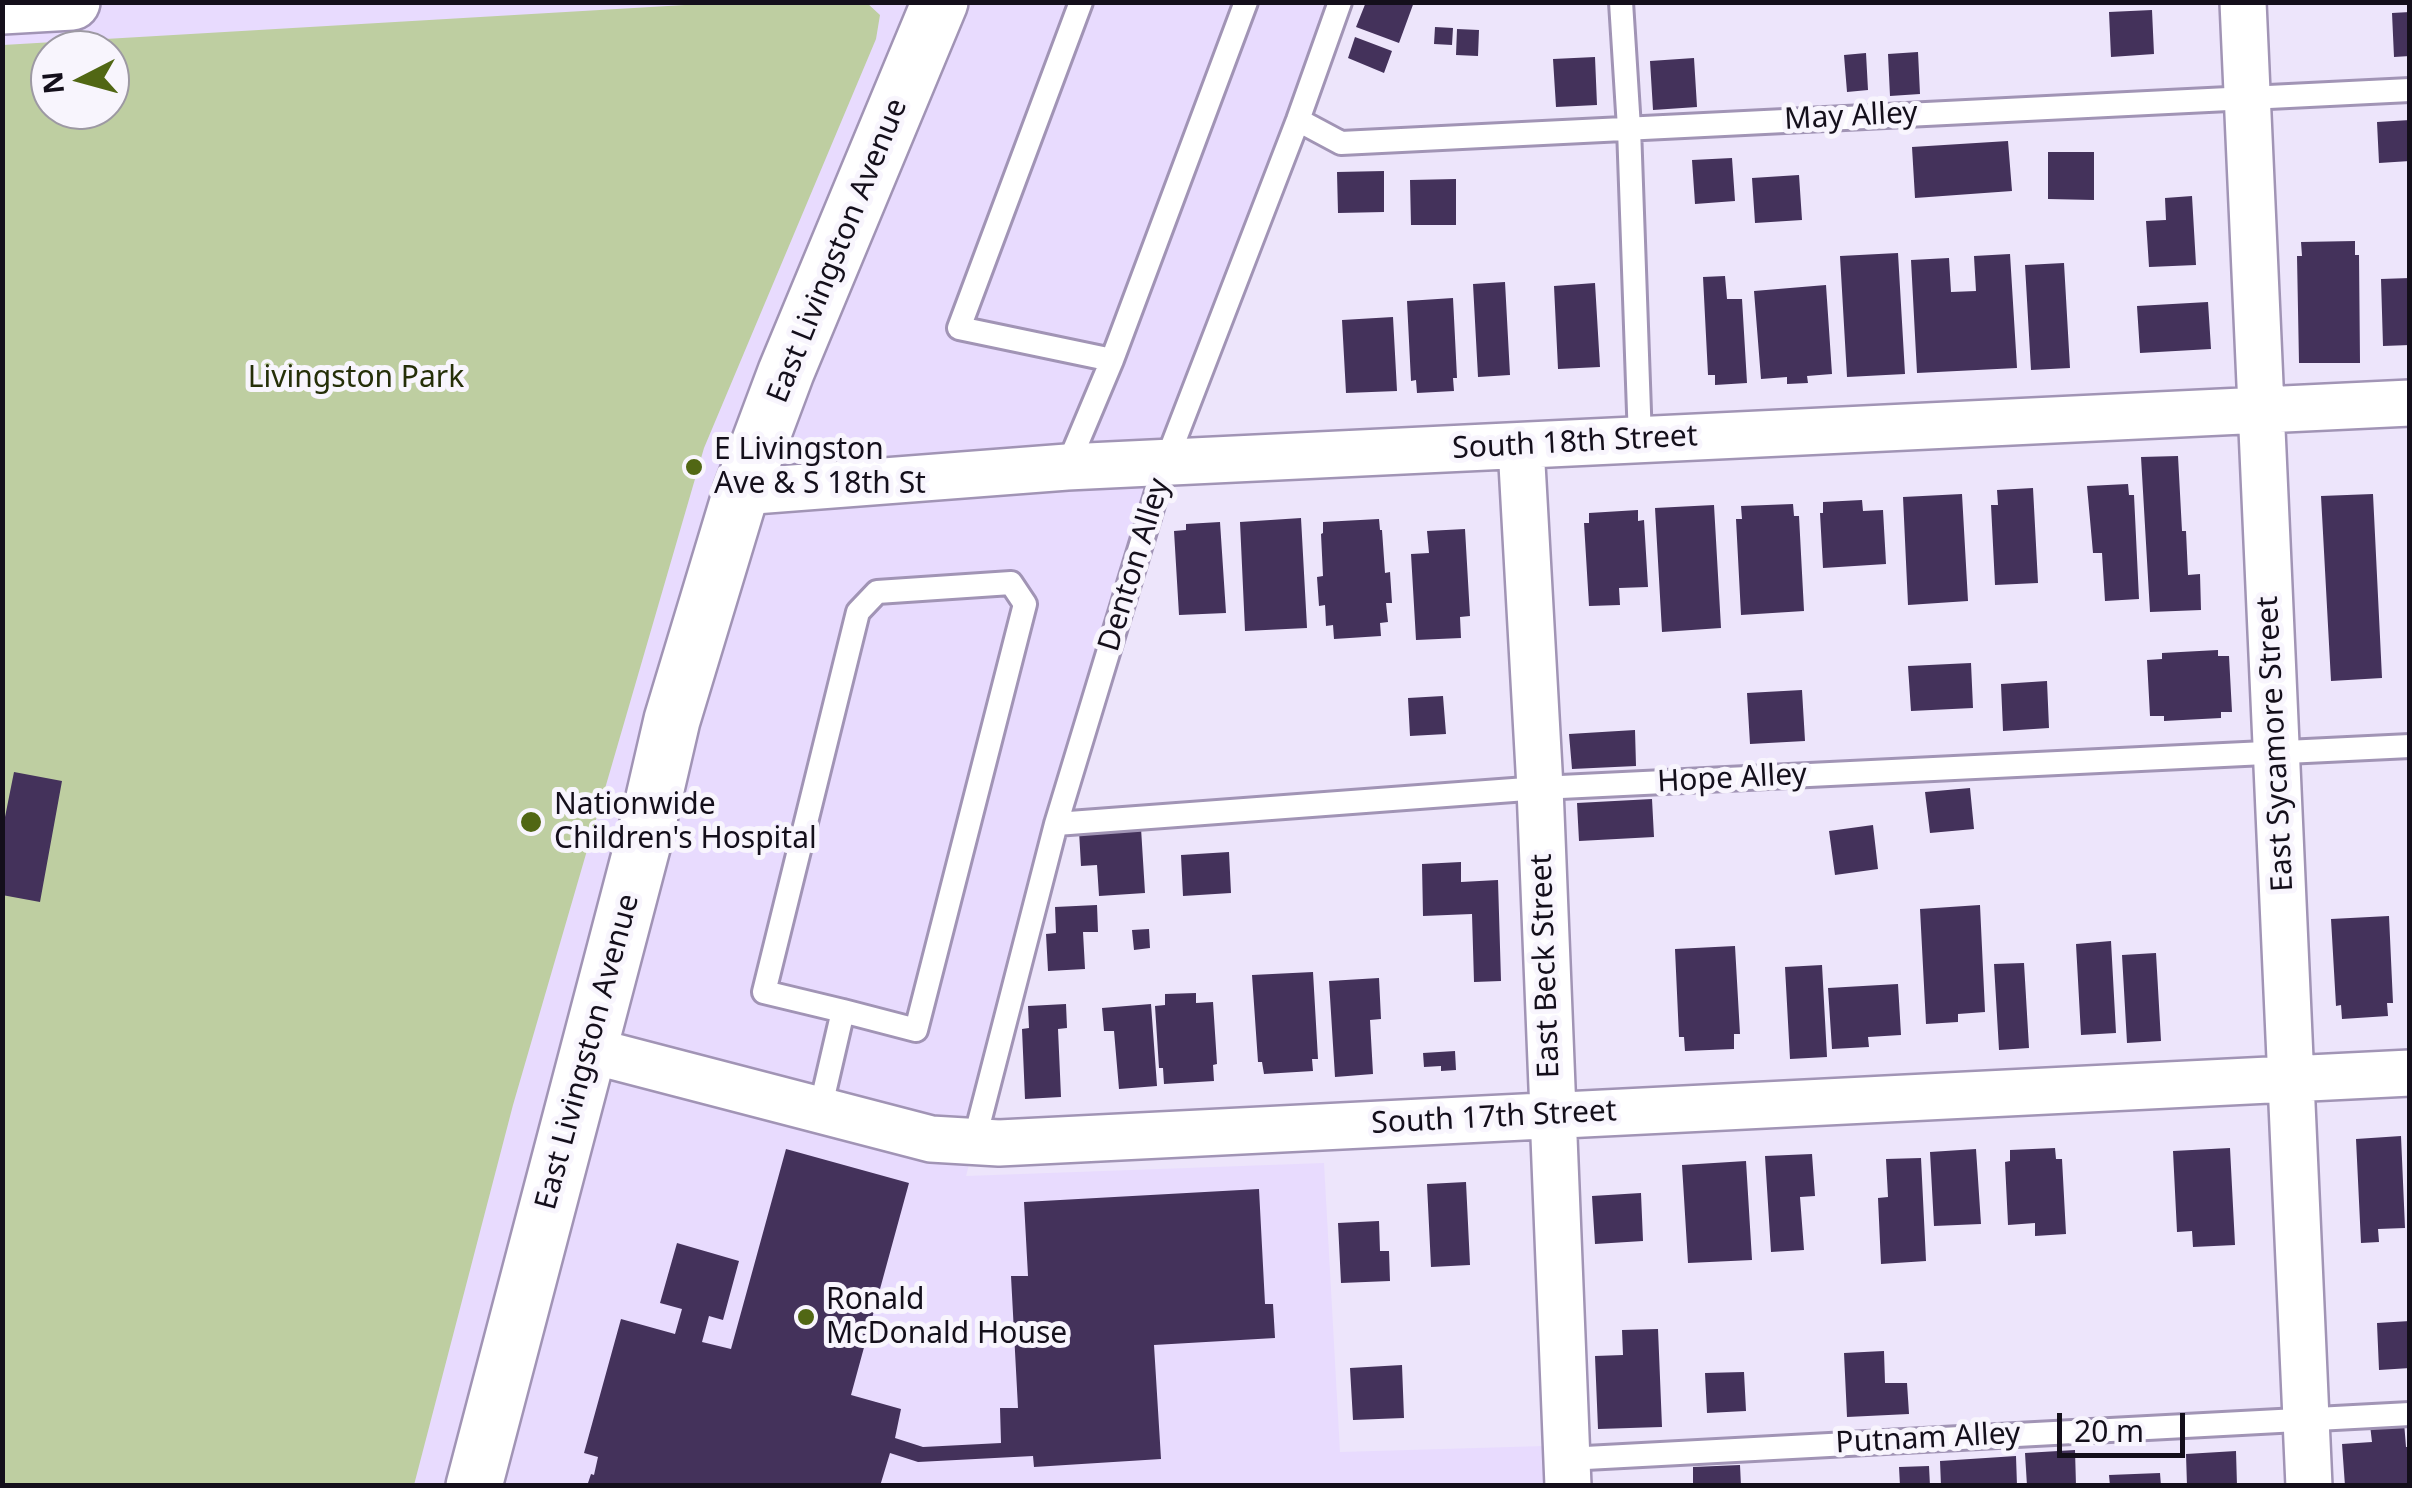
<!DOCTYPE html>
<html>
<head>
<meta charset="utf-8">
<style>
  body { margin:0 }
  #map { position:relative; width:2412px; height:1488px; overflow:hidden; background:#ede5fb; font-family:"Noto Sans",sans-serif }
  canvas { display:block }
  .frame { position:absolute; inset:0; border:5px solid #140f1b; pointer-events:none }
  .north { position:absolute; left:30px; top:30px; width:100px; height:100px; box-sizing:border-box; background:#f8f5fd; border:2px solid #9d99a3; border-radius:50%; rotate:264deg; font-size:28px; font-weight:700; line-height:40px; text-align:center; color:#140f1b }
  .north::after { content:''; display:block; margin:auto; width:35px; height:45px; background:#516714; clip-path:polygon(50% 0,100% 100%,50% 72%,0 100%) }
  .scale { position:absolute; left:2057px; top:1413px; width:128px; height:45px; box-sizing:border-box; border:5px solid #140f1b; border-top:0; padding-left:12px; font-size:30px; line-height:35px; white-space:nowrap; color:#140f1b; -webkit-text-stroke:8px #f8f5fd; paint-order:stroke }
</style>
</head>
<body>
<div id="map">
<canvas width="2412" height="1488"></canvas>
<div class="frame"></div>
<div class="north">N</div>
<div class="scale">20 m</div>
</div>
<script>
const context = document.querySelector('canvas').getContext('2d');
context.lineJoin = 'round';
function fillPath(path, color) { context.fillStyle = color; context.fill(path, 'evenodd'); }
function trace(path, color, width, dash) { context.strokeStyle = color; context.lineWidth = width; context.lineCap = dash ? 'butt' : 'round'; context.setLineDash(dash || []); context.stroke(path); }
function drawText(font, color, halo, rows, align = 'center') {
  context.font = font + ' "Noto Sans",sans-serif'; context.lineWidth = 10; context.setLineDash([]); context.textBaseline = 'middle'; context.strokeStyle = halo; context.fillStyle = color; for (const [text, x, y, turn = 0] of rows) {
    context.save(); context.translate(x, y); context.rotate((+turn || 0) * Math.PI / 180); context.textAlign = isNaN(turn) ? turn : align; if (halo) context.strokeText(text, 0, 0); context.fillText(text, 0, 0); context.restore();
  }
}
fillPath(new Path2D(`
  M3 3H1332L1150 481 966 1176 1324 1163 1340 1452 1545 1446 1547 1485 3 1486ZM50 50H110V110H50Z`), '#e8dbfe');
fillPath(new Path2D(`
  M719 3H867L880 15 876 39 704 448 513 1105 414 1485H3V45ZM50 50H110V110H50Z`), '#becea1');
fillPath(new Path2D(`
  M1366 2H1414L1399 43 1356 27Z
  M2152 10 2154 54 2111 57 2109 12Z
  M2410 12V56L2394 57 2392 13Z
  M1435 27 1453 28 1452 45 1434 44Z
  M1457 29 1479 30 1478 56 1456 55Z
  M1355 37 1392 51 1384 73 1348 58Z
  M1918 52 1920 94 1890 96 1888 54Z
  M1866 53 1868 90 1847 92 1844 55Z
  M1595 57 1597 105 1556 107 1553 59Z
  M1694 58 1697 107 1653 110 1650 61Z
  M2410 120V161L2379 163 2377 122Z
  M2008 141 2012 191 1915 198 1912 147Z
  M2048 152H2094V200L2048 199Z
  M1732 158 1735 201 1695 204 1692 160Z
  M1384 171V212L1338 213 1337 172Z
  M1799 175 1802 220 1755 223 1752 178Z
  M1456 179V225H1411L1410 180Z
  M2192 196 2196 265 2149 267 2146 221 2166 220 2165 198Z
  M2355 241V255H2359L2360 363H2299L2297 256H2302L2301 242Z
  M1898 253 1905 374 1847 377 1840 256Z
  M2010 254 2017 368 1917 373 1911 260 1949 258 1951 292 1976 291 1974 256Z
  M2064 263 2070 368 2031 370 2025 265Z
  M1725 276 1727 299H1742L1747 383 1715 385V375H1708L1703 277Z
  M2410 278V345L2383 346 2381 279Z
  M1505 282 1510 375 1478 377 1473 284Z
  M1595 283 1600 367 1558 369 1554 286Z
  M1826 285 1832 374 1807 376 1808 383 1787 384V377L1761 379 1754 291Z
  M1453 298 1457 378H1453L1454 391 1417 393 1416 380 1411 381 1407 301Z
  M2208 302 2211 349 2140 353 2137 306Z
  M1393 317 1397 391 1346 393 1342 320Z
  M2178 456 2182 531H2186L2188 575 2200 574 2201 610 2150 612 2141 457Z
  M2128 484 2129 495H2134L2139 599 2105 601 2102 553H2093L2087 486Z
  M2033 488 2038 583 1995 585 1991 505H1998L1997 490Z
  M1962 494 1968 601 1908 605 1903 497Z
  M2373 494 2382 678 2331 681 2321 496Z
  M1862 500 1863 511 1883 510 1886 564 1823 568 1820 513H1823V502Z
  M1793 504 1794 516H1799L1804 611 1741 615 1736 519H1742L1741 506Z
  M1714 505 1721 628 1662 632 1655 508Z
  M1638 510V521L1644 520 1648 587 1619 588 1620 605 1589 606 1584 523H1589V513Z
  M1301 518 1307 628 1245 631 1240 522Z
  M1379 519 1380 530H1382L1385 573 1390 572 1392 603H1386L1388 622 1380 623 1381 636 1334 639 1333 625 1326 626 1325 605 1319 606 1317 577 1323 576 1321 534 1323 533V522Z
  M1220 522 1226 613 1179 615 1174 531 1186 530V524Z
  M1465 529 1470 616 1460 617 1461 638 1416 640 1411 554 1429 553 1427 531Z
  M2218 650V656H2229L2232 712H2221V718L2164 721V716H2150L2147 660 2162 659V653Z
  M1971 663 1973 708 1911 711 1908 666Z
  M2047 681 2049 728 2003 731 2001 684Z
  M1802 690 1805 741 1750 744 1747 693Z
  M1443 696 1446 734 1410 736 1408 698Z
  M1635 730 1636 766 1572 769 1569 734Z
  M14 772 62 781 40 902 2 895V832Z
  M1970 788 1974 829 1930 833 1925 792Z
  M1652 799 1654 837 1579 841 1577 803Z
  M1873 825 1878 869 1835 875 1829 831Z
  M1141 828 1145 893 1099 896 1097 865 1081 866 1079 831Z
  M1229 852 1231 893 1183 896 1181 855Z
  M1461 862V882L1498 880 1501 981 1474 982 1472 914 1423 916 1422 864Z
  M1097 905 1098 932H1083L1085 969 1048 971 1046 934 1056 933 1055 907Z
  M1980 905 1985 1012 1958 1014V1022L1926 1024 1920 909Z
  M2389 916 2393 1003H2387L2388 1016 2342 1019 2341 1005 2336 1006 2331 919Z
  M1149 929 1150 948 1134 950 1132 930Z
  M2111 941 2116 1033 2081 1035 2076 944Z
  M1735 946 1740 1034H1734V1049L1685 1051 1684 1037H1679L1675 949Z
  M2156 953 2161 1041 2127 1043 2122 955Z
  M2024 963 2029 1048 1999 1050 1994 964Z
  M1822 965 1827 1057 1790 1059 1785 967Z
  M1313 972 1318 1059H1312L1313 1071 1264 1074 1262 1062H1258L1252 975Z
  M1379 978 1381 1019 1370 1020 1373 1074 1335 1077 1329 981Z
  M1898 984 1901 1035 1868 1037 1869 1047 1832 1049 1828 988Z
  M1196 993V1003L1213 1002 1217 1064 1213 1065 1214 1081 1164 1084 1163 1068H1159L1155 1006 1165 1005V994Z
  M1066 1004 1067 1028 1058 1029 1061 1097 1025 1099 1022 1029 1029 1028 1028 1006Z
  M1151 1004 1157 1086 1119 1089 1114 1031H1104L1102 1008Z
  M1455 1051 1456 1070 1441 1071V1066L1424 1067 1423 1053Z
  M2401 1136 2405 1228 2378 1229 2379 1242 2361 1243 2356 1139Z
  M2055 1148 2056 1159H2062L2066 1234 2035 1236V1223L2008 1225 2005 1162 2010 1161V1150Z
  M2230 1148 2235 1245 2193 1247 2192 1231 2177 1232 2173 1151Z
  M786 1149 909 1183 851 1395 901 1409 895 1438 923 1447 1001 1443 1000 1408H1018L1011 1276H1028L1024 1202 1259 1189 1265 1304H1273L1275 1338 1154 1345 1161 1459 1034 1467 1033 1456 918 1462 890 1453 880 1486H587L591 1474 594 1475 598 1457 584 1453 621 1319 675 1334 682 1309 660 1303 677 1243 739 1261 723 1320 709 1316 702 1342 731 1349Z
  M1976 1149 1981 1224 1934 1226 1930 1152Z
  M1812 1154 1815 1196 1800 1197 1804 1250 1771 1252 1765 1156Z
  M1921 1158 1926 1261 1881 1264 1878 1198 1888 1197 1886 1159Z
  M1746 1161 1752 1260 1688 1263 1682 1165Z
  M1466 1182 1470 1265 1431 1267 1427 1184Z
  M1641 1193 1643 1241 1595 1244 1592 1196Z
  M1379 1221 1380 1251H1389L1390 1281 1341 1283 1338 1223Z
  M2410 1321V1368L2379 1370 2377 1323Z
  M1658 1329 1662 1427 1598 1429 1595 1356 1623 1355 1622 1330Z
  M1884 1351 1885 1383H1907L1909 1414 1847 1417 1844 1353Z
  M1402 1365 1404 1418 1353 1420 1350 1368Z
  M1744 1372 1746 1411 1707 1413 1705 1373Z
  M2404 1422 2406 1447H2410L2409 1486H2345L2342 1444 2372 1442 2370 1425Z
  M2075 1450 2076 1486H2027L2025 1453Z
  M2236 1451 2237 1486H2187L2186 1454Z
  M2016 1456 2017 1486H1941L1940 1461Z
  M1740 1465 1741 1486H1693V1467Z
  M1929 1466 1930 1486H1900L1899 1467Z
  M2160 1473 2161 1486H2110L2109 1475Z`), '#44325b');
const service = new Path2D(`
  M1081 2 959 328 1112 360
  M1621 2 1629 128 1640 440
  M1298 120 1341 143 2410 90
  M1067 467 1112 360 1246 2
  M1056 824 1540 788 2410 746
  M820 1110 843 1011 916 1030 1025 604 1011 583 877 592 858 612 764 992 843 1011
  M974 1142 1056 824 1166 462 1298 120 1340 2
  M1567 1459 2410 1414`);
const minor = new Path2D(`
  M2243 2 2309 1486
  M1521 446 1540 788 1568 1486
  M741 492 1067 467 2410 403
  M589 1050 931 1139 999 1143 2410 1073`);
const tertiary = new Path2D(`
  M2 6 72 2`);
const primary = new Path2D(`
  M474 1486 646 832 672 720 741 492 786 372 940 2`);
trace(service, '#a194b5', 28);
trace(minor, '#a194b5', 50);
trace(tertiary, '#a194b5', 60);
trace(primary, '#a194b5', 60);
trace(service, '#fff', 22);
trace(minor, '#fff', 45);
trace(tertiary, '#fff', 55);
trace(primary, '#fff', 55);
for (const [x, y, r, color] of [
  [694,467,10,"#516714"],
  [531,822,12,"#516714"],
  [806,1317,10,"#516714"]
]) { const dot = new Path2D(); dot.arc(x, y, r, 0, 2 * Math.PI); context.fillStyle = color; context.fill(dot); trace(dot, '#f8f5fd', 4); }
drawText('30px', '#140f1b', '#f8f5fd', [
  ["May Alley",1851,117,-3],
  ["East Livingston Avenue",838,251,-68],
  ["South 18th Street",1575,443,-3],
  ["Denton Alley",1135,565,-73],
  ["East Sycamore Street",2276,744,-93],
  ["Hope Alley",1732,779,-3],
  ["East Beck Street",1546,966,-92],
  ["East Livingston Avenue",588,1052,-75],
  ["South 17th Street",1494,1118,-3],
  ["Putnam Alley",1928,1439,-3]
]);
drawText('30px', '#252f08', '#f8f5fd', [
  ["Livingston Park",356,378]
]);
drawText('30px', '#140f1b', '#f8f5fd', [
  ["E Livingston",714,450],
  ["Ave & S 18th St",714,484],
  ["Nationwide",554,805],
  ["Children's Hospital",554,839],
  ["Ronald",826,1300],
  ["McDonald House",826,1334]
], 'left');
</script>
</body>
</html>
